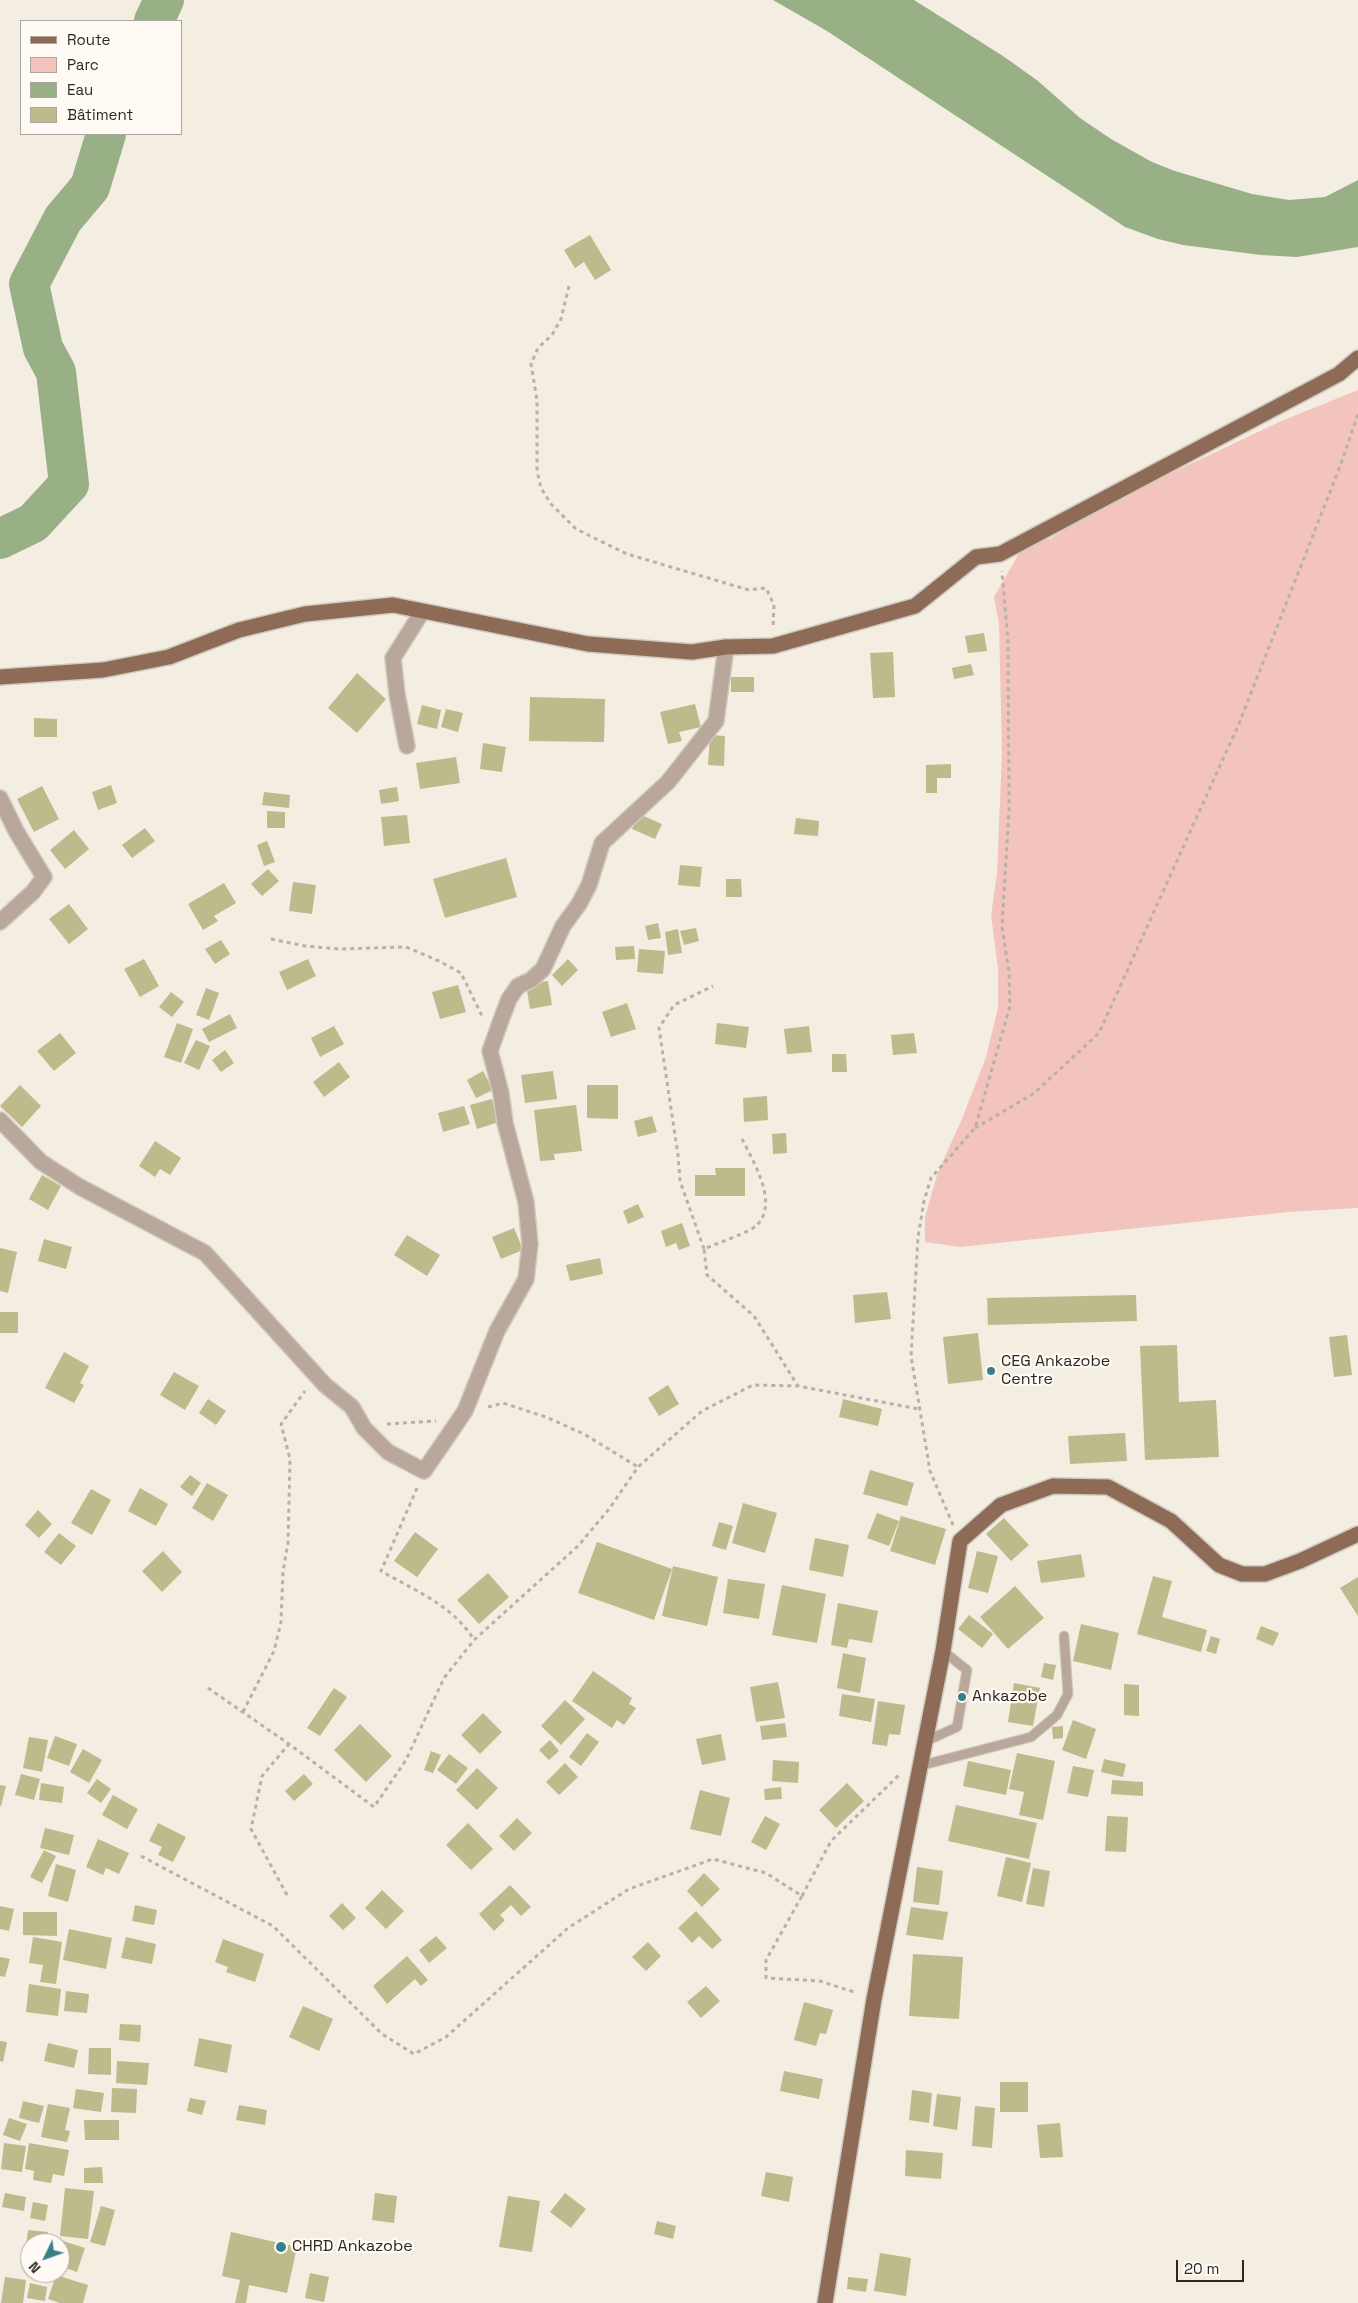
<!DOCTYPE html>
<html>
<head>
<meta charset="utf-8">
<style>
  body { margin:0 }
  #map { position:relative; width:1358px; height:2303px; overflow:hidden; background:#f4ede2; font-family:"Space Grotesk",sans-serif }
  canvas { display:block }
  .legend { position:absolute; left:20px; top:20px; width:162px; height:115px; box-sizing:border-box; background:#fffbf4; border:1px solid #aaa7a1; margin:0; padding:6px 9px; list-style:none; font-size:15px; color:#2b2824 }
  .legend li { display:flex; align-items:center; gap:10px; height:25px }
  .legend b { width:25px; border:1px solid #aaa7a1 }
  .north { position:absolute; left:20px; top:2233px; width:50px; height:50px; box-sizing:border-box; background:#fffbf4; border:1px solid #aaa7a1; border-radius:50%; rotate:228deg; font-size:14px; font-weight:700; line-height:20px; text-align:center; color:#2b2824 }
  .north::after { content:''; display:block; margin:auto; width:18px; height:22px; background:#397f8a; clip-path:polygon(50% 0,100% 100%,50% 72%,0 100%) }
  .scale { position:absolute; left:1176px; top:2260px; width:68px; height:22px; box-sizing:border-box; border:2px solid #2b2824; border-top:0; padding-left:6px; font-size:15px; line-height:18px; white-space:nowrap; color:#2b2824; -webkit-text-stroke:4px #fffbf4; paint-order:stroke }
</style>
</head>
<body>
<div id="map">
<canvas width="1358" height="2303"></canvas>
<ul class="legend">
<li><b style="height:6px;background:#8d6b56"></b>Route</li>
<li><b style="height:14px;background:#f2c4bd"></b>Parc</li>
<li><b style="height:14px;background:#99af86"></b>Eau</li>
<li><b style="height:14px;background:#bdba8b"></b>Bâtiment</li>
</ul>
<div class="north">N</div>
<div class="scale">20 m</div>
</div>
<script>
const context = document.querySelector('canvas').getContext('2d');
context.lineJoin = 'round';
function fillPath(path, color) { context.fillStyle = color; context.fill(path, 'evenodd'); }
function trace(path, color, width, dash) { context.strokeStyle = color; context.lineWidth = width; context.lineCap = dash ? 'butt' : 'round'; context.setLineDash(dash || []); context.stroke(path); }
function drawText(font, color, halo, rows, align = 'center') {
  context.font = font + ' "Space Grotesk",sans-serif'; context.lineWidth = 4.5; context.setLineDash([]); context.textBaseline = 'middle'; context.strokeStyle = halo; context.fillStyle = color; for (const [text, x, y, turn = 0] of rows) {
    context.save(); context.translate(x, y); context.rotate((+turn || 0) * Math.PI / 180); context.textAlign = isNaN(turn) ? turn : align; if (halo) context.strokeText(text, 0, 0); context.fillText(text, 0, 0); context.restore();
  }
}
fillPath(new Path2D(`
  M1358 390V1208L1288 1212 960 1247 925 1242V1217L938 1172 962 1119 986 1057 998 1008V968L991 915 997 874 1002 753 999 624 994 597 1025 543 1050 539 1086 515 1144 486 1279 422Z`), '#f2c4bd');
fillPath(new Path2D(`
  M773 0H914L1003 56 1038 81 1080 118 1111 139 1152 162 1175 171 1252 194 1289 200 1325 197 1358 180V247L1297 257 1261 255 1183 245 1158 239 1125 227 827 31Z`), '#99af86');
trace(new Path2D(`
  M154 21 164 0
  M0 539 33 523 69 484 56 372 43 348 29 284 63 219 90 187 106 134`), '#99af86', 40);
fillPath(new Path2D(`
  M590 235 611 270 595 280 584 262 575 268 564 250Z
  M984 633 987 651 968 653 965 636Z
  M893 652 895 697 873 698 870 653Z
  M971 664 974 675 954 679 952 668Z
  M357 673 386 699 357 733 328 708Z
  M731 677H754V692H731Z
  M530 697 605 699 604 742 529 741Z
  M695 704 701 727 679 732 682 741 668 744 660 712Z
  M422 705 441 710 437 729 417 724Z
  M446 709 463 713 458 732 441 727Z
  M34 718 57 719V737H34Z
  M710 735 725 736 724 766 708 765Z
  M483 743 506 747 502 772 480 769Z
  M456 757 460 783 420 789 416 763Z
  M951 764V778H937V793H926V765Z
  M111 785 117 803 98 810 92 792Z
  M42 786 59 819 34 832 17 799Z
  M397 787 399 801 381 804 379 790Z
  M264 792 290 795 289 808 262 805Z
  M267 811 285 812V828H267Z
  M639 814 662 824 655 839 632 829Z
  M407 815 410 843 384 846 381 817Z
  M796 818 819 821 818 836 794 834Z
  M145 828 155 841 132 858 122 845Z
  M74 830 89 849 65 869 50 850Z
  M267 841 275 862 264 866 257 845Z
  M506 858 517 897 445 918 433 879Z
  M680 865 702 867 700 887 678 885Z
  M268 869 279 881 262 896 251 884Z
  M726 879H741L742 897H726Z
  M293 882 316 885 312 914 289 911Z
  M224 883 236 903 214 916 218 921 203 930 188 904Z
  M69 904 88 929 69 944 49 919Z
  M658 923 661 938 648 940 645 926Z
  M696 928 699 941 684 945 680 931Z
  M678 929 682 953 668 955 665 932Z
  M221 940 230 954 215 964 205 949Z
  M634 946 635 959 616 960 615 947Z
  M639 949 665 951 663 974 637 972Z
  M144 959 159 986 140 997 124 969Z
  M308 959 316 976 287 990 279 972Z
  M568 959 578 970 562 986 552 975Z
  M548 981 552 1005 530 1009 526 984Z
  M458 985 466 1012 440 1019 432 992Z
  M206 988 219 993 209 1020 196 1015Z
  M171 992 184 1002 172 1017 159 1007Z
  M627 1003 636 1029 611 1037 602 1012Z
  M230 1014 237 1028 209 1042 202 1029Z
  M177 1023 193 1029 181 1063 164 1057Z
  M717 1023 749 1027 746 1048 715 1044Z
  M334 1026 344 1044 320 1057 311 1038Z
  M809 1026 812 1052 787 1054 784 1029Z
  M60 1033 76 1053 54 1071 37 1051Z
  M914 1033 917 1053 893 1055 891 1035Z
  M196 1040 210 1046 199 1070 184 1063Z
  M225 1050 234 1063 221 1072 212 1060Z
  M832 1054H846L847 1072H832Z
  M339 1062 350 1077 324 1097 313 1082Z
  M483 1071 493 1090 476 1098 467 1080Z
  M553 1071 557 1099 525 1103 521 1075Z
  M20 1085 41 1106 22 1127 0 1106Z
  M587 1085H618V1119L587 1118Z
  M767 1096 768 1120 744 1122 743 1098Z
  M492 1099 499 1122 477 1129 470 1105Z
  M576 1105 582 1151 554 1154 555 1160 540 1161 534 1110Z
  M464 1106 470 1124 443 1132 438 1113Z
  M652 1116 657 1132 638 1137 634 1121Z
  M786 1133 787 1153 773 1154 772 1134Z
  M155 1141 181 1158 170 1175 160 1169 155 1177 139 1166Z
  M715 1168H745V1196H695V1175H716Z
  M42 1175 61 1186 48 1210 29 1199Z
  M638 1204 644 1217 628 1224 623 1211Z
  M682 1223 690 1246 679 1250 676 1243 666 1247 661 1231Z
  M514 1228 523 1250 501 1259 492 1237Z
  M407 1235 440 1255 427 1276 394 1255Z
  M44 1239 72 1247 66 1269 38 1261Z
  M0 1248 17 1252 8 1293 0 1291Z
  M600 1258 603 1274 570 1281 566 1265Z
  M887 1292 891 1319 855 1323 853 1295Z
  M1136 1295 1137 1321 988 1325 987 1298Z
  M0 1312H18V1333H0Z
  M978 1333 983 1380 948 1384 943 1337Z
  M1347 1335 1352 1375 1334 1377 1329 1337Z
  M1177 1345 1179 1402 1216 1400 1219 1457 1145 1460 1140 1346Z
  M64 1352 89 1366 80 1383 84 1385 74 1403 45 1388Z
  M174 1372 199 1386 185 1410 160 1395Z
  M668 1385 679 1404 659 1416 648 1398Z
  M208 1399 226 1411 216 1425 199 1413Z
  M843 1399 882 1409 878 1426 839 1417Z
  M1125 1433 1127 1461 1070 1464 1068 1436Z
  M870 1470 914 1483 907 1506 863 1494Z
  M190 1475 201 1483 192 1496 180 1487Z
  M207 1483 228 1495 213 1521 192 1508Z
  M140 1488 168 1504 156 1526 128 1511Z
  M91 1489 111 1500 92 1535 71 1523Z
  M743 1503 777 1513 765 1553 732 1543Z
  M38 1510 52 1524 39 1538 25 1525Z
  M877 1513 899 1521 889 1546 867 1538Z
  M901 1516 946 1529 935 1565 890 1551Z
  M1004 1518 1029 1545 1011 1561 986 1534Z
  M719 1522 733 1526 726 1550 712 1546Z
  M415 1532 438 1549 417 1577 394 1561Z
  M59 1533 76 1546 61 1565 44 1552Z
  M815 1538 849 1545 843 1577 809 1570Z
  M597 1542 672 1569 654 1620 578 1593Z
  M163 1551 182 1572 162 1592 142 1571Z
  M977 1551 998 1556 988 1593 968 1588Z
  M1081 1554 1085 1577 1041 1583 1037 1561Z
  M673 1566 718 1577 707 1626 662 1616Z
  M488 1573 509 1597 479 1624 457 1600Z
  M1153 1576 1172 1581 1162 1617 1207 1630 1201 1652 1137 1634Z
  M1358 1577V1616L1340 1588Z
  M728 1579 765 1584 759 1619 723 1613Z
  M782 1585 826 1594 817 1643 772 1635Z
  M1015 1586 1044 1618 1008 1649 980 1617Z
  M838 1603 878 1611 872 1643 849 1639 847 1648 831 1645Z
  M969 1615 993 1634 982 1648 958 1629Z
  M1081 1624 1119 1633 1111 1670 1073 1661Z
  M1261 1626 1279 1633 1273 1646 1256 1639Z
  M1211 1636 1220 1639 1216 1654 1206 1651Z
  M843 1653 866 1658 860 1693 837 1688Z
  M1044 1663 1056 1665 1053 1680 1041 1677Z
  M593 1671 632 1698 629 1704 636 1708 624 1725 617 1720 612 1728 572 1701Z
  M778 1682 785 1718 756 1722 750 1687Z
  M1014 1683 1040 1688 1033 1726 1008 1722Z
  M1124 1684 1139 1685V1716L1124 1715Z
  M334 1688 347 1697 320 1736 307 1728Z
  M842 1694 875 1699 871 1722 839 1716Z
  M565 1700 585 1719 561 1745 541 1726Z
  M878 1701 905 1705 900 1735 889 1734 887 1746 872 1744Z
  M483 1713 502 1732 480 1754 461 1735Z
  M1073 1720 1096 1729 1086 1759 1062 1750Z
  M785 1723 787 1737 762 1740 760 1726Z
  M360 1724 392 1756 366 1782 334 1750Z
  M1063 1726V1738L1053 1739 1052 1727Z
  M587 1733 599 1742 581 1766 569 1757Z
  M721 1734 726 1760 702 1765 696 1739Z
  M55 1736 77 1744 69 1766 47 1758Z
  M29 1737 48 1740 42 1772 23 1768Z
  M550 1740 559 1751 549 1760 539 1750Z
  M83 1749 102 1760 89 1783 70 1772Z
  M431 1751 441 1755 433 1773 424 1770Z
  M1017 1753 1055 1761 1043 1820 1019 1815 1024 1792 1009 1789Z
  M449 1754 468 1768 456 1784 437 1770Z
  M1104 1759 1126 1764 1123 1777 1101 1772Z
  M773 1760 799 1762 798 1783 772 1781Z
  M968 1761 1011 1770 1006 1795 963 1786Z
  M565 1763 578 1777 559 1795 546 1782Z
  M1073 1766 1094 1770 1088 1797 1067 1793Z
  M477 1768 498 1788 477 1810 456 1790Z
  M21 1774 40 1779 34 1800 15 1795Z
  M304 1774 313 1784 294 1801 285 1791Z
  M97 1779 111 1789 101 1803 87 1793Z
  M1112 1780 1143 1782V1796L1111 1794Z
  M41 1783 64 1787 62 1803 39 1800Z
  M847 1783 864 1801 836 1828 819 1810Z
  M0 1785 6 1786 1 1806H0Z
  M781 1787 782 1799 765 1800 764 1789Z
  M700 1790 730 1798 721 1836 690 1829Z
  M113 1795 138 1809 127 1829 102 1815Z
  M956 1805 1037 1823 1029 1859 948 1841Z
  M765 1816 780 1824 766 1850 751 1842Z
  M1107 1816 1128 1817 1126 1852 1105 1851Z
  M517 1818 532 1833 514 1851 499 1836Z
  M158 1823 186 1837 173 1862 158 1855 162 1847 149 1841Z
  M468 1823 493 1849 471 1870 446 1845Z
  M45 1828 74 1835 69 1855 40 1848Z
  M98 1839 129 1853 119 1874 106 1868 103 1875 86 1867Z
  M44 1850 56 1856 42 1883 30 1877Z
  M1006 1857 1031 1863 1022 1902 997 1896Z
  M56 1864 76 1870 68 1902 48 1896Z
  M917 1867 943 1871 939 1905 913 1902Z
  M1033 1868 1050 1871 1044 1907 1026 1904Z
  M704 1873 720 1889 702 1907 687 1891Z
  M510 1885 531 1907 521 1916 511 1905 500 1915 505 1920 494 1931 479 1914Z
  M382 1890 404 1911 386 1929 365 1908Z
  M342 1903 356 1918 343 1930 329 1916Z
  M135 1905 157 1910 154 1925 132 1921Z
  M0 1906 14 1909 9 1931 0 1929Z
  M911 1907 948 1912 943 1940 906 1935Z
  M696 1911 722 1940 712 1949 699 1936 692 1943 678 1928Z
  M23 1912H57V1936L23 1935Z
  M69 1929 112 1938 106 1969 63 1960Z
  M436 1936 447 1948 429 1963 419 1950Z
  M33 1937 62 1942 56 1984 40 1982 43 1965 29 1963Z
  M126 1937 156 1944 152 1964 121 1958Z
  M223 1939 264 1954 255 1982 226 1972 228 1967 215 1962Z
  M648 1942 661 1956 646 1971 632 1957Z
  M913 1954 963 1957 959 2019 909 2016Z
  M407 1956 428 1980 421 1986 415 1979 387 2004 373 1986Z
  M0 1957 10 1959 5 1977 0 1976Z
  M29 1984 61 1989 58 2016 26 2012Z
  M706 1986 720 2001 701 2018 687 2002Z
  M66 1991 89 1994 87 2013 64 2011Z
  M804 2002 833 2010 826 2034 820 2033 816 2046 794 2040Z
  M303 2006 333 2019 319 2051 289 2037Z
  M120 2024 141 2025 140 2042 119 2040Z
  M199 2038 232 2045 227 2073 194 2066Z
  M0 2041 7 2042 3 2062 0 2061Z
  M48 2043 78 2050 74 2068 44 2061Z
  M89 2048H111V2075L88 2074Z
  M117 2061 149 2063 147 2085 116 2083Z
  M784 2071 823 2079 819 2099 780 2091Z
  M1000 2082H1028V2112H1000Z
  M112 2088 137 2089 136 2113 111 2112Z
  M76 2089 104 2093 101 2112 73 2108Z
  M912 2090 932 2093 929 2123 909 2120Z
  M937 2094 961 2097 957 2130 933 2126Z
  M190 2098 206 2101 202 2115 187 2111Z
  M23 2101 44 2106 39 2123 19 2118Z
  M48 2104 70 2108 65 2130 70 2131 67 2142 41 2137Z
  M239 2105 267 2110 265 2125 236 2120Z
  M975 2106 995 2108 992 2148 972 2146Z
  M9 2118 27 2124 20 2141 3 2135Z
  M84 2120H119V2140H85Z
  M1060 2123 1063 2157 1040 2158 1037 2125Z
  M4 2143 26 2146 22 2172 1 2169Z
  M29 2143 69 2150 64 2176 53 2174 51 2183 33 2180 34 2171 25 2169Z
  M906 2150 943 2153 941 2179 905 2176Z
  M102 2167 103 2183H84V2168Z
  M766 2172 793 2177 789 2202 761 2196Z
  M65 2188 94 2191 88 2239 60 2236Z
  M5 2193 26 2197 24 2211 2 2207Z
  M375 2193 397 2196 394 2223 372 2220Z
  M565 2193 586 2209 571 2228 550 2212Z
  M508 2196 540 2201 532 2252 499 2247Z
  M33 2202 48 2205 45 2221 30 2218Z
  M101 2206 115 2210 105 2246 90 2242Z
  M657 2221 676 2226 673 2239 654 2234Z
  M28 2230 48 2232 47 2243H30V2256H25Z
  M231 2232 297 2247 287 2293 249 2285 246 2303H235L240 2280 222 2276Z
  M60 2240 85 2248 77 2272 60 2266Z
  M880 2253 911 2258 906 2296 874 2291Z
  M310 2273 329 2277 324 2302 305 2298Z
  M56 2275 88 2285 83 2303H60L48 2299Z
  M5 2277 26 2280 23 2303H1Z
  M848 2277 868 2279 866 2292 847 2289Z
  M30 2283 47 2287 45 2301 27 2298Z`), '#bdba8b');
const lane = new Path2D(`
  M924 1742 957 1727 967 1670 943 1651
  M919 1766 1031 1737 1057 1715 1068 1694 1064 1636`);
const street = new Path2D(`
  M407 746 397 694 393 658 422 612
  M0 798 16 831 44 877 33 892 0 922
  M0 1120 41 1162 80 1187 205 1253 325 1385 352 1407 364 1428 388 1452 424 1471 465 1411 497 1331 526 1279 530 1244 526 1202 505 1123 501 1093 490 1051 501 1020 509 999 518 986 531 980 543 969 563 926 579 904 589 885 602 843 668 782 716 721 726 647`);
const primary = new Path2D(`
  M0 677 103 670 169 657 239 630 305 614 393 605 588 644 692 652 726 647 773 646 915 606 976 557 1000 554 1339 374 1358 358
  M825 2303 874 1999 943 1651 960 1541 1001 1505 1053 1486 1108 1487 1171 1521 1219 1565 1242 1574H1265L1300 1561 1358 1534`);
trace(lane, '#d0cac0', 11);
trace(street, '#d0cac0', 18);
trace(primary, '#d0cac0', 18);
trace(new Path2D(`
  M569 286 561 319 552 335 538 348 531 364 537 400V471L541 488 551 504 576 529 627 554 749 590 766 588 774 605 773 627
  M271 939 305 946 339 949 406 947 439 961 461 973 482 1016
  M975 1128 1033 1094 1099 1033 1238 726 1341 464 1358 414
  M742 1139C753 1161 779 1203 757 1225 751 1232 715 1244 704 1249L707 1275 754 1316 798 1386 919 1409
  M704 1249 680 1181 678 1155 659 1028 674 1005 713 986
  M488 1407 503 1403 546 1417 584 1434 638 1467
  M387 1424 436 1421
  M417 1488 381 1571C414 1590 454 1606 474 1640
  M953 1525 930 1471 911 1356 918 1237 924 1201 931 1178 975 1128 1010 1006 1009 972 1002 927 1009 810 1008 642 1002 571
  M208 1688 289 1744 374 1807 406 1760 444 1678 474 1640 578 1546 609 1509 638 1467 702 1411 753 1385 798 1386
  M243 1712 274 1651 281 1622 283 1571 288 1543 290 1459 281 1424 305 1391
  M141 1856 273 1926 382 2034 414 2054 446 2037 568 1928 629 1889 713 1859 766 1873 802 1896 766 1960V1978L820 1981 857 1993
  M287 1895 251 1829 262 1776 289 1744
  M802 1896 831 1841 899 1775`), '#b7b1a8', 3, [4, 4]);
trace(lane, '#baa79b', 9);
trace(street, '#baa79b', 15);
trace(primary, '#8d6b56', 15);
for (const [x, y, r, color] of [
  [991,1371,5,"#397f8a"],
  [962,1697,5,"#397f8a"],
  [281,2247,6,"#397f8a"]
]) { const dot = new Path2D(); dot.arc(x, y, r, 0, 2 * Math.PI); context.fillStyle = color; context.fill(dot); trace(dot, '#fffbf4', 2); }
drawText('16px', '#2b2824', '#fffbf4', [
  ["CEG Ankazobe",1001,1362],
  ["Centre",1001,1380],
  ["Ankazobe",972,1697],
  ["CHRD Ankazobe",292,2247]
], 'left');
</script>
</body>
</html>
